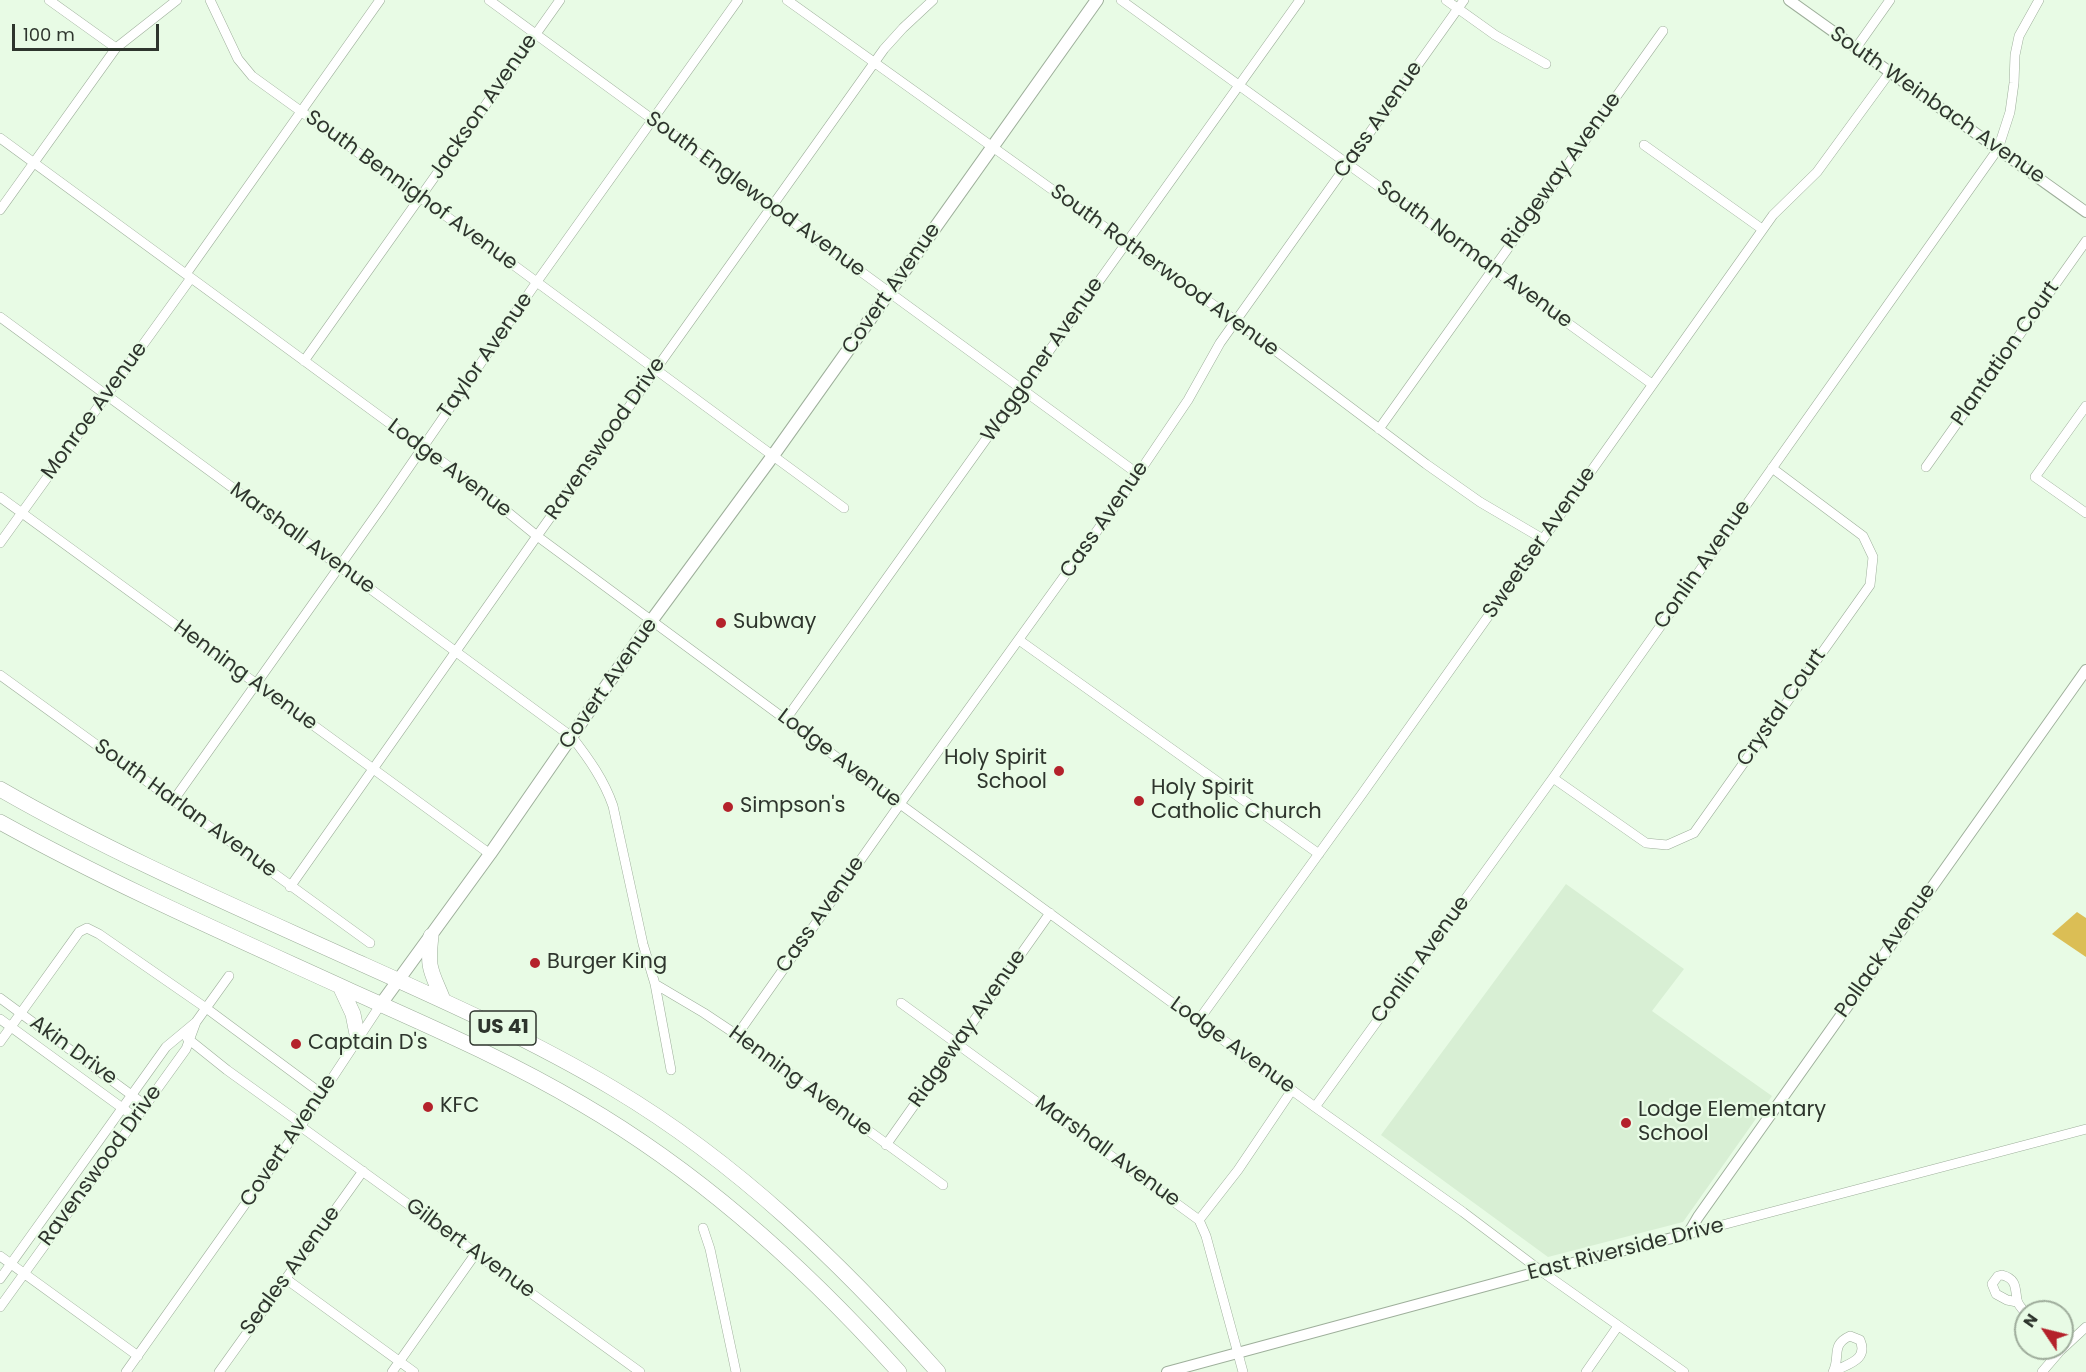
<!DOCTYPE html>
<html>
<head>
<meta charset="utf-8">
<style>
  body { margin:0 }
  #map { position:relative; width:2086px; height:1372px; overflow:hidden; background:#e8fbe5; font-family:Poppins,sans-serif }
  canvas { display:block }
  .north { position:absolute; left:2014px; top:1300px; width:60px; height:60px; box-sizing:border-box; background:#e8fbe5; border:2px solid #9eac9b; border-radius:50%; rotate:305deg; font-size:16px; font-weight:700; line-height:24px; text-align:center; color:#2e352d }
  .north::after { content:''; display:block; margin:auto; width:21px; height:27px; background:#b4222b; clip-path:polygon(50% 0,100% 100%,50% 72%,0 100%) }
  .scale { position:absolute; left:12px; top:24px; width:147px; height:27px; box-sizing:border-box; border:3px solid #2e352d; border-top:0; padding-left:8px; font-size:18px; line-height:21px; white-space:nowrap; color:#2e352d; -webkit-text-stroke:4px #e8fbe5; paint-order:stroke }
</style>
</head>
<body>
<div id="map">
<canvas width="2086" height="1372"></canvas>
<div class="north">N</div>
<div class="scale">100 m</div>
</div>
<script>
const context = document.querySelector('canvas').getContext('2d');
context.lineJoin = 'round';
function fillPath(path, color) { context.fillStyle = color; context.fill(path, 'evenodd'); }
function trace(path, color, width, dash) { context.strokeStyle = color; context.lineWidth = width; context.lineCap = dash ? 'butt' : 'round'; context.setLineDash(dash || []); context.stroke(path); }
function drawText(font, color, halo, rows, align = 'center') {
  context.font = font + ' Poppins,sans-serif'; context.lineWidth = 4.5; context.setLineDash([]); context.textBaseline = 'middle'; context.strokeStyle = halo; context.fillStyle = color; for (const [text, x, y, turn = 0] of rows) {
    context.save(); context.translate(x, y); context.rotate((+turn || 0) * Math.PI / 180); context.textAlign = isNaN(turn) ? turn : align; if (halo) context.strokeText(text, 0, 0); context.fillText(text, 0, 0); context.restore();
  }
}
fillPath(new Path2D(`
  M1566 884 1684 969 1652 1011 1772 1096 1683 1222 1548 1257 1381 1135Z`), '#d8efd4');
fillPath(new Path2D(`
  M2077 912 2086 918V957L2052 934Z`), '#dbbe55');
const minor = new Path2D(`
  M49 0 116 48
  M210 0 238 59 252 76 500 255 844 508
  M489 0 1138 474
  M787 0 1236 321 1426 464 1480 502 1543 539
  M1121 0 1652 384
  M1446 0 1495 35 1546 64
  M1856 48 1890 0
  M0 138 478 488 537 536 900 804 1315 1107 1463 1212 1541 1271 1684 1372
  M1644 145 1762 229
  M0 210 116 48 177 0
  M186 274 380 0
  M0 317 572 737C589 759 604 780 613 806L643 944 655 984 671 1070
  M304 361 560 0
  M2086 406 2035 477 2086 513
  M1379 429 1663 31
  M1926 467 2086 241
  M0 497 490 854
  M0 543 191 278
  M1019 640 1319 854
  M0 675 370 943
  M786 719 1300 0
  M1553 778 1646 843 1667 845 1694 833 1870 585 1873 557 1863 536 1772 468
  M173 801 383 505 536 283 738 0
  M290 887 537 536 884 49 903 28 933 0
  M655 984 704 1013 737 1035 943 1185
  M0 998 145 1105
  M901 1003 1199 1220 1206 1236 1243 1372
  M0 1019 136 1118
  M1198 1021 1362 794 1773 215 1817 172 1890 72
  M737 1035 900 804 1138 474 1188 400 1220 343 1464 0
  M187 1038 227 1070 302 1124
  M0 1042 79 932 87 928 99 934 206 1008 322 1094
  M1315 1107 1553 778 1998 149 2010 112 2014 83 2015 55 2019 36 2039 0
  M300 1126 640 1372
  M886 1145 1050 913
  M1199 1220 1238 1170 1292 1090
  M703 1228 710 1249 736 1372
  M1688 1234 2086 1129
  M0 1256 138 1356
  M0 1279 166 1047 196 1022
  M286 1279 414 1372
  M2017 1302 2007 1300 1996 1294 1992 1284 1998 1276 2002 1275C2017 1279 2015 1288 2017 1300 2018 1305 2023 1310 2026 1313
  M0 1307 186 1049 196 1022 229 976
  M1850 1336 1860 1340C1869 1361 1846 1364 1833 1372 1841 1357 1830 1345 1850 1336Z
  M126 1372 302 1124 381 1004
  M219 1372 363 1171
  M392 1372 476 1253
  M1586 1372 1618 1326
  M2042 1372 2060 1351 2086 1327`);
const tertiary = new Path2D(`
  M1789 0 2086 212
  M1167 1372 1541 1271 1688 1234 1698 1217 2086 670`);
const secondary = new Path2D(`
  M381 1004 490 854 652 620 772 457 1097 0`);
const trunk = new Path2D(`
  M0 789C113 854 234 906 353 960 442 1000 530 1039 614 1089 738 1163 842 1264 938 1372
  M0 822C114 885 233 937 351 991 429 1026 508 1060 582 1104 702 1174 806 1268 899 1372
  M431 936C427 970 431 970 443 1000
  M340 986 353 1014 358 1039`);
trace(minor, '#9eaf9b', 10);
trace(tertiary, '#9eaf9b', 12);
trace(secondary, '#9eaf9b', 14);
trace(trunk, '#9eaf9b', 16);
trace(minor, '#fff', 9);
trace(tertiary, '#fff', 10);
trace(secondary, '#fff', 12);
trace(trunk, '#fff', 15);
for (const [x, y, r, color] of [
  [721,623,6,"#b4222b"],
  [1059,771,6,"#b4222b"],
  [1139,801,6,"#b4222b"],
  [728,807,6,"#b4222b"],
  [535,963,6,"#b4222b"],
  [296,1044,6,"#b4222b"],
  [428,1107,6,"#b4222b"],
  [1626,1123,6,"#b4222b"]
]) { const dot = new Path2D(); dot.arc(x, y, r, 0, 2 * Math.PI); context.fillStyle = color; context.fill(dot); trace(dot, '#e8fbe5', 2); }
for (const [x, y, w] of [
  [503,1028,66]
]) { const box = new Path2D(); box.roundRect(x - w / 2, y - 17, w, 34, 4.5); context.fillStyle = '#e8fbe5'; context.fill(box); trace(box, '#2e352d', 1.5); }
drawText('bold 20px', '#2e352d', null, [
  ["US 41",503,1028]
]);
drawText('21px', '#2e352d', '#e8fbe5', [
  ["South Weinbach Avenue",1937,106,35],
  ["Jackson Avenue",484,107,-55],
  ["Cass Avenue",1379,120,-55],
  ["Ridgeway Avenue",1562,171,-54],
  ["South Bennighof Avenue",411,191,36],
  ["South Englewood Avenue",755,195,36],
  ["South Norman Avenue",1474,255,36],
  ["South Rotherwood Avenue",1164,271,36],
  ["Covert Avenue",892,289,-55],
  ["Plantation Court",2006,354,-55],
  ["Taylor Avenue",486,356,-55],
  ["Waggoner Avenue",1043,360,-55],
  ["Monroe Avenue",95,411,-54],
  ["Ravenswood Drive",606,439,-55],
  ["Lodge Avenue",449,469,37],
  ["Cass Avenue",1105,520,-55],
  ["Marshall Avenue",302,539,36],
  ["Sweetser Avenue",1540,543,-55],
  ["Conlin Avenue",1703,565,-55],
  ["Henning Avenue",245,676,36],
  ["Covert Avenue",609,684,-55],
  ["Crystal Court",1782,708,-55],
  ["Lodge Avenue",839,759,37],
  ["South Harlan Avenue",185,809,36],
  ["Cass Avenue",821,915,-55],
  ["Pollack Avenue",1886,951,-55],
  ["Conlin Avenue",1421,960,-54],
  ["Ridgeway Avenue",968,1029,-55],
  ["Lodge Avenue",1232,1046,36],
  ["Akin Drive",73,1051,36],
  ["Henning Avenue",800,1082,36],
  ["Covert Avenue",289,1141,-56],
  ["Marshall Avenue",1107,1152,36],
  ["Ravenswood Drive",101,1166,-54],
  ["Gilbert Avenue",470,1249,36],
  ["East Riverside Drive",1626,1250,-14],
  ["Seales Avenue",291,1271,-54]
]);
drawText('21px', '#2e352d', '#e8fbe5', [
  ["Subway",733,623],
  ["Holy Spirit",1047,759,"right"],
  ["School",1047,783,"right"],
  ["Holy Spirit",1151,789],
  ["Catholic Church",1151,813],
  ["Simpson's",740,807],
  ["Burger King",547,963],
  ["Captain D's",308,1044],
  ["KFC",440,1107],
  ["Lodge Elementary",1638,1111],
  ["School",1638,1135]
], 'left');
</script>
</body>
</html>
